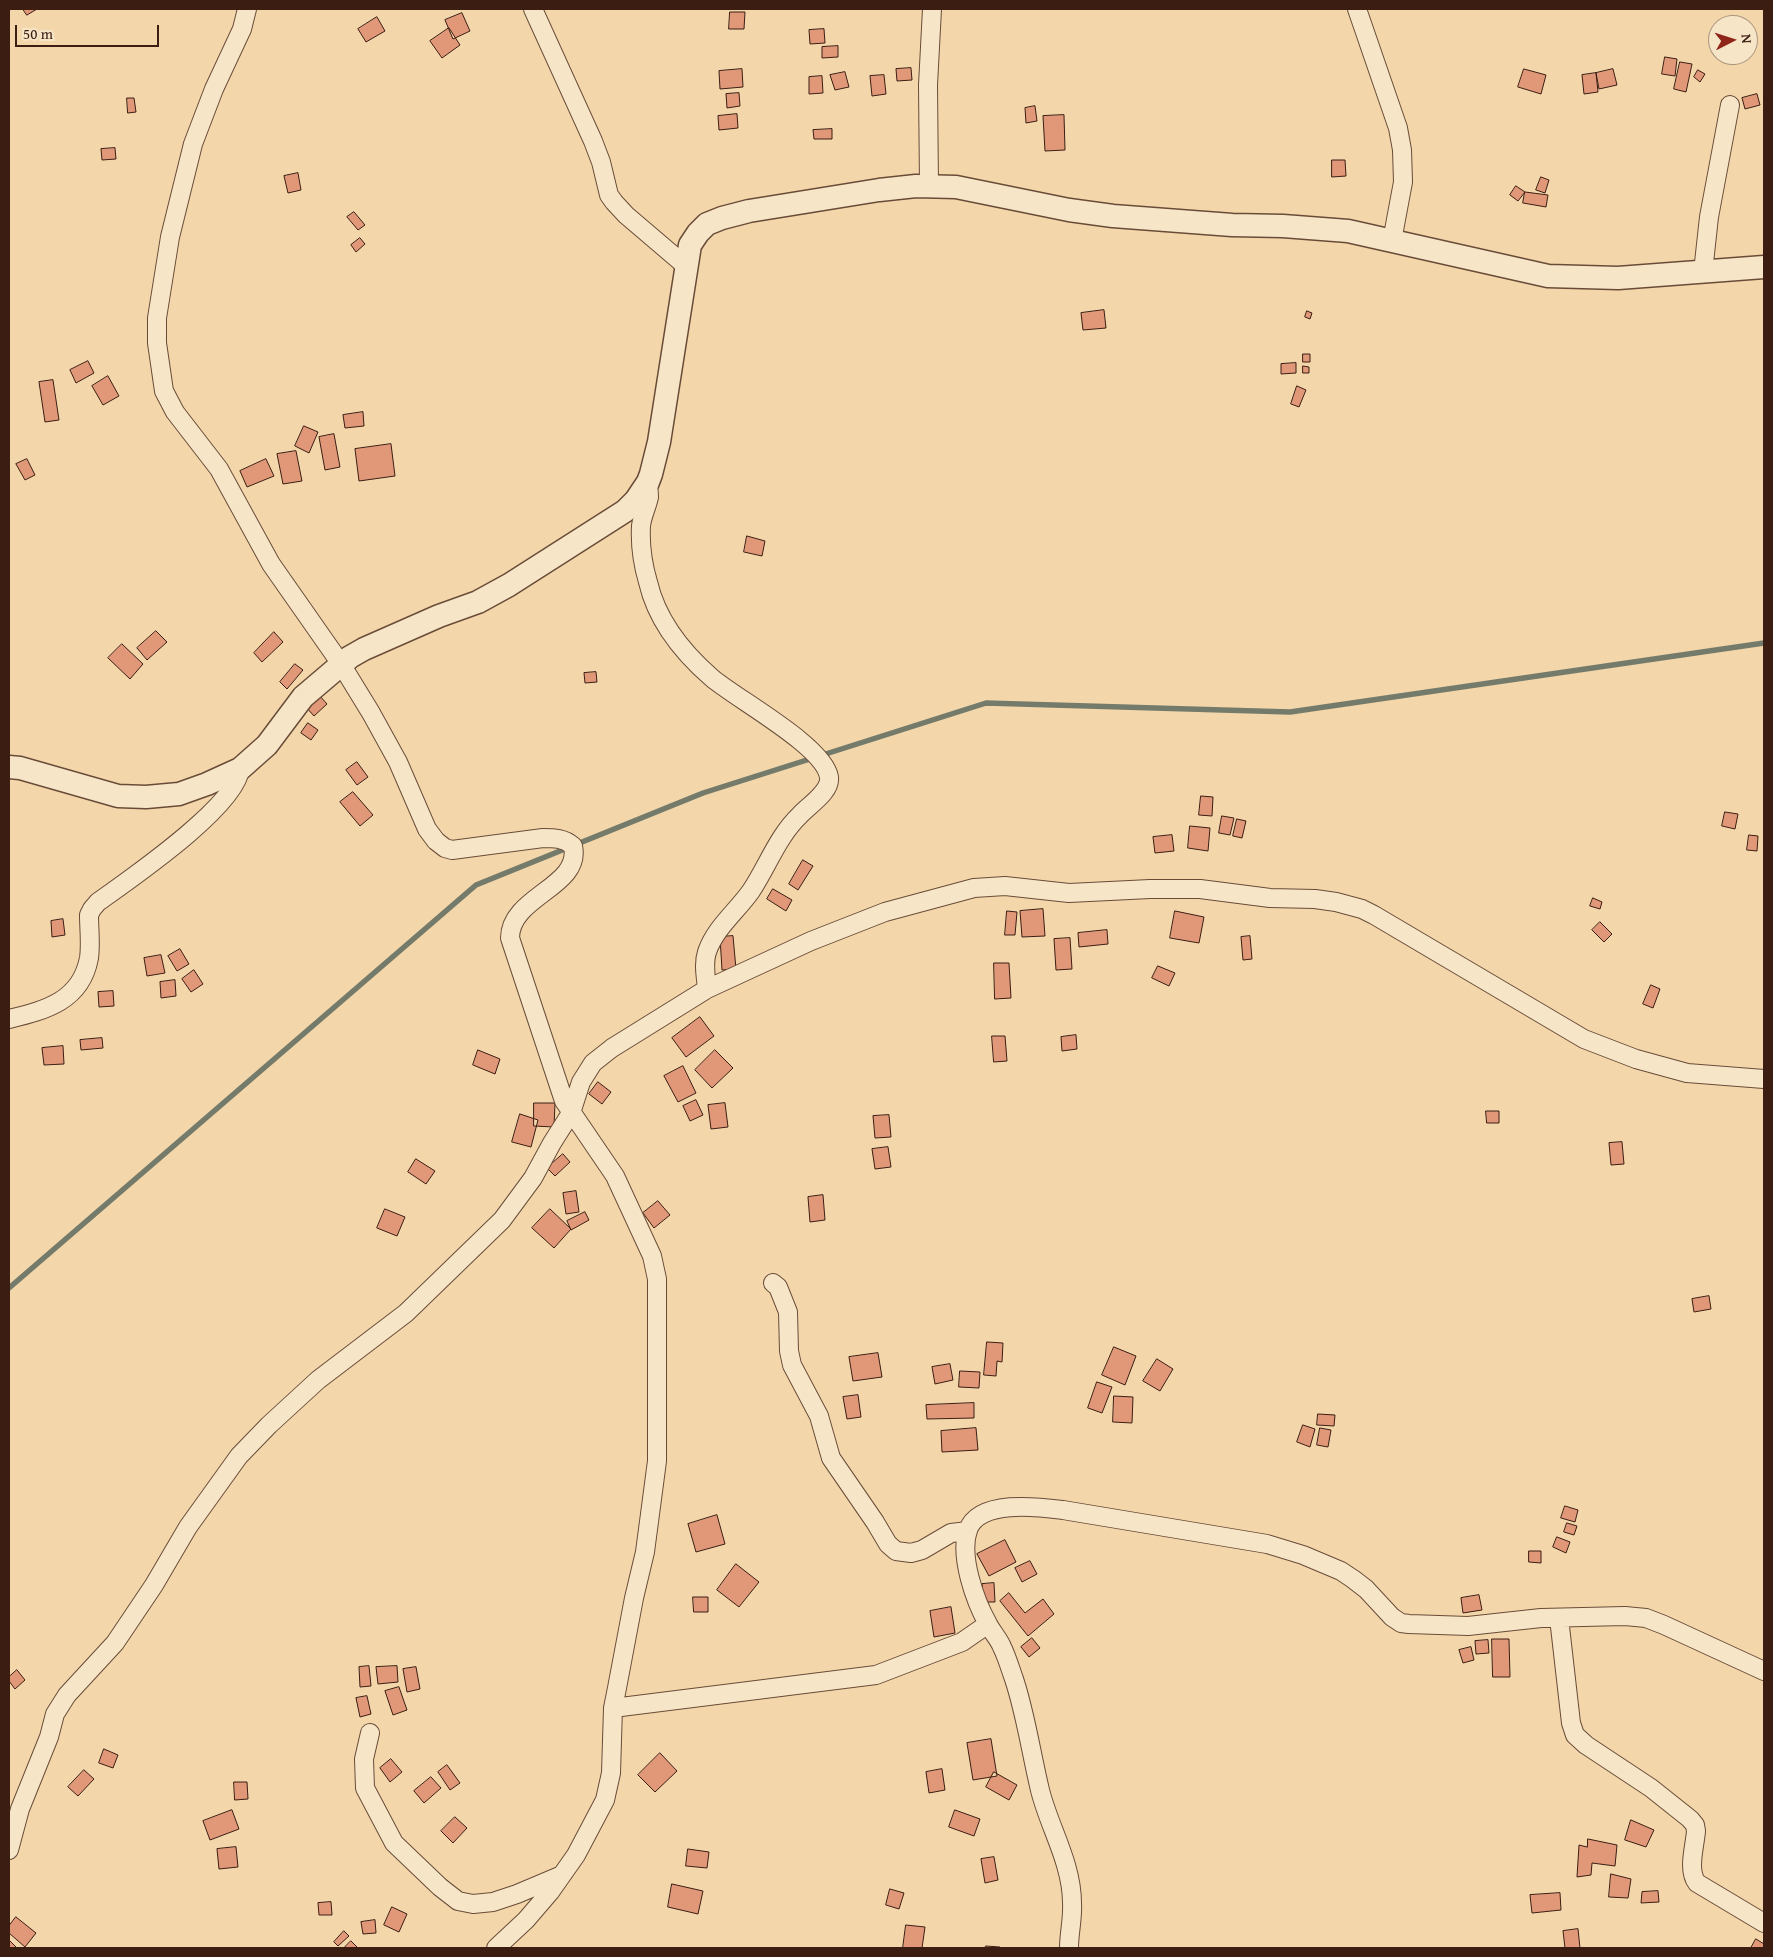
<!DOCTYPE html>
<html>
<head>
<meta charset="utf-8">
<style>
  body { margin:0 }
  #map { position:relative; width:1773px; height:1957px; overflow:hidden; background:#f3d7ab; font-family:"Gentium Book Plus",serif }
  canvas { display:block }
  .frame { position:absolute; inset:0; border:10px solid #3b1d12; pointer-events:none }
  .north { position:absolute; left:1708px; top:15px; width:50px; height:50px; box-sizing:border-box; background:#f7e5c8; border:1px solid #ac957f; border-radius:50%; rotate:85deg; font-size:14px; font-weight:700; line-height:20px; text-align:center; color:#3b1d12 }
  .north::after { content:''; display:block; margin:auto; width:18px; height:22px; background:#8f2418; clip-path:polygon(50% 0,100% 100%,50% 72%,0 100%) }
  .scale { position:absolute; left:15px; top:25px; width:144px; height:22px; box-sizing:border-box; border:2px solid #3b1d12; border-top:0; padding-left:6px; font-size:15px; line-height:18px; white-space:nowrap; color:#3b1d12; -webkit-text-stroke:4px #f7e5c8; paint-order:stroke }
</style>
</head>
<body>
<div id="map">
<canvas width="1773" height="1957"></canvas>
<div class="frame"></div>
<div class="north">N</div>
<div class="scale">50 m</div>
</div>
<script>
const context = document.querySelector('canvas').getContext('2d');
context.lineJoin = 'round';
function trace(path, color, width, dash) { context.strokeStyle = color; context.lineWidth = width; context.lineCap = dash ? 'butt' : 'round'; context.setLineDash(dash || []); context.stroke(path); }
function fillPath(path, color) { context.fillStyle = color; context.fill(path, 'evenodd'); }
trace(new Path2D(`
  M9 1288 476 885 703 793 986 703 1290 712 1764 643`), '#757b6b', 5.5);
const building = new Path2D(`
  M23 9H37L27 15Z
  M730 12H745L744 29H729Z
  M462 13 470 31 453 39 445 20Z
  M377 17 385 31 366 42 358 29Z
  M449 28 460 45 442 58 430 41Z
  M824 29 825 43 810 44 809 30Z
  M838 46V57L822 58V47Z
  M1665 57 1677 59 1675 76 1662 74Z
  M1680 62 1692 64 1686 92 1674 89Z
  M911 68 912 80 897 81 896 69Z
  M742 69 743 87 720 89 719 71Z
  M1524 69 1546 75 1541 94 1518 87Z
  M1613 69 1617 85 1599 89 1596 73Z
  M1698 70 1705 74 1700 82 1694 77Z
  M845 72 849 87 835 90 830 75Z
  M1596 73 1598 92 1584 94 1582 75Z
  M884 75 886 94 872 96 870 76Z
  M822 76 823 93 809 94V77Z
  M739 93 740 106 727 108 726 94Z
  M1757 94 1760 105 1745 109 1742 98Z
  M127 98H134L136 112 128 113Z
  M1035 106 1037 121 1026 123 1025 108Z
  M737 114 738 128 719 130 718 116Z
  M1064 115 1065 150 1045 151 1043 116Z
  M832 129V139H814L813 130Z
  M115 148 116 159 102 160 101 149Z
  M1332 160H1345L1346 176 1332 177Z
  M298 173 301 190 288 193 284 176Z
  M1541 177 1549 180 1545 193 1536 190Z
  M1516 186 1525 192 1518 201 1510 195Z
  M1525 192 1548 195 1546 207 1523 203Z
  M354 212 365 225 358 230 347 217Z
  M360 238 365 244 356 252 351 245Z
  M1104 310 1106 328 1083 330 1081 313Z
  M1307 311 1312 313 1310 319 1305 317Z
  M1303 354H1310V362H1303Z
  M88 361 94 373 76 383 70 370Z
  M1296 363V373L1281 374V364Z
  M1303 366 1309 367V373H1303Z
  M108 376 119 396 103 405 92 386Z
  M53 380 59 420 45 422 39 382Z
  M1297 386 1306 390 1299 407 1291 404Z
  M363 412 364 426 345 428 343 415Z
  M304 426 318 432 309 453 295 446Z
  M334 434 340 467 325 470 319 437Z
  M391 444 395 476 359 481 355 449Z
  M296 451 302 481 283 484 277 454Z
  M27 459 35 475 25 480 16 464Z
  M266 459 274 476 247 487 240 471Z
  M747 536 765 541 762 556 744 552Z
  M156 631 167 642 147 660 137 648Z
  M274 632 283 642 262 662 254 653Z
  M122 644 143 664 130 679 108 658Z
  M295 664 303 670 287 689 280 682Z
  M596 672 597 682 585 683 584 673Z
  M319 695 327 704 314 716 306 707Z
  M308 723 318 730 311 740 301 733Z
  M357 762 368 777 357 785 346 770Z
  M353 792 373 815 360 826 340 802Z
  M1201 796 1213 797 1212 816 1199 815Z
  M1725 812 1738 814 1735 829 1722 826Z
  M1222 816 1234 818 1230 835 1219 833Z
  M1237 819 1246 821 1242 838 1233 836Z
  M1190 826 1210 828 1208 851 1188 848Z
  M1172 835 1174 851 1155 853 1153 837Z
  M1749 835 1758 836 1757 851 1747 850Z
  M803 860 813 866 798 890 789 884Z
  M773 889 792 900 786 911 767 899Z
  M1593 898 1602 902 1600 909 1590 906Z
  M1043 909 1045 936 1022 937 1020 911Z
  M1007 911 1017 912 1015 935H1005Z
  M1175 911 1204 917 1199 943 1170 938Z
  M63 919 65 935 52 937 51 921Z
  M1600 922 1612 934 1604 942 1592 930Z
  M1107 930 1108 944 1079 947 1078 933Z
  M733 936 736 969 722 970 720 937Z
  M1250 936 1252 959 1243 960 1241 937Z
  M1070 938 1072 969 1056 970 1054 939Z
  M180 949 189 964 177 971 168 956Z
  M161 955 165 973 147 976 144 958Z
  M994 963H1009L1011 998 995 999Z
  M1158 966 1175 973 1169 986 1152 978Z
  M194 970 203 984 191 992 182 979Z
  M175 980 176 996 161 998 160 982Z
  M1651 985 1660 989 1653 1008 1643 1004Z
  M113 991 114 1006 99 1007 98 992Z
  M700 1017 714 1036 686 1057 672 1038Z
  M1076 1035 1077 1049 1062 1051 1061 1037Z
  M992 1036H1005L1007 1061 994 1062Z
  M102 1038 103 1048 81 1050 80 1040Z
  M63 1046 64 1064 44 1065 42 1048Z
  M478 1050 500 1059 495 1074 473 1065Z
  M715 1050 733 1068 712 1088 695 1070Z
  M683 1066 696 1093 678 1102 664 1076Z
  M598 1082 611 1092 602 1104 589 1094Z
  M696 1100 703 1115 690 1121 683 1106Z
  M534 1103H555L554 1127 534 1126Z
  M725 1103 728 1127 711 1129 708 1105Z
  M1486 1111H1499V1123H1487Z
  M520 1114 538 1120 531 1147 512 1142Z
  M889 1115 891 1137 875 1138 873 1116Z
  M1622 1142 1624 1164 1611 1165 1609 1143Z
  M888 1147 891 1167 875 1169 872 1149Z
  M563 1154 570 1162 555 1176 547 1168Z
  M416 1159 435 1171 426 1184 408 1172Z
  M576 1191 579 1212 566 1214 563 1193Z
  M823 1195 825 1220 810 1222 808 1197Z
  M658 1201 670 1215 654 1228 643 1213Z
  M385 1209 405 1217 397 1236 377 1228Z
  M550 1209 571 1229 554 1248 532 1228Z
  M585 1212 589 1220 571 1230 567 1221Z
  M1709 1296 1711 1309 1694 1312 1692 1299Z
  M987 1342 1003 1343 1002 1362 997 1361 996 1376 984 1375Z
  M1114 1347 1136 1356 1125 1385 1102 1375Z
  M878 1353 882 1377 853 1381 849 1357Z
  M1157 1359 1173 1369 1160 1391 1143 1381Z
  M950 1364 953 1380 935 1384 932 1367Z
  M960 1371 980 1372 979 1388 959 1387Z
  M1097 1382 1112 1387 1102 1413 1088 1408Z
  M858 1395 861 1417 847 1419 843 1397Z
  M1114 1396 1133 1397 1132 1423 1113 1422Z
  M974 1403V1418L927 1419 926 1405Z
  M1318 1414 1335 1415 1334 1426 1317 1425Z
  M1303 1425 1315 1429 1310 1447 1297 1442Z
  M976 1428 978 1450 942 1452 941 1431Z
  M1320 1428 1331 1430 1328 1447 1317 1445Z
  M1565 1506 1578 1510 1575 1522 1561 1518Z
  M717 1515 725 1544 696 1552 688 1524Z
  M1567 1523 1577 1526 1574 1535 1564 1532Z
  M1557 1537 1570 1542 1566 1553 1553 1547Z
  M1005 1540 1016 1562 989 1576 977 1554Z
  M1529 1551H1541V1563L1529 1562Z
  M1030 1561 1037 1574 1022 1582 1015 1568Z
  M736 1564 759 1582 739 1607 717 1590Z
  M994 1583 995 1602H983L982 1584Z
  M1009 1593 1025 1613 1043 1599 1054 1614 1028 1636 1000 1601Z
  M1479 1595 1482 1610 1463 1613 1461 1598Z
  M693 1597H708V1612H694Z
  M951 1607 955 1633 934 1637 930 1611Z
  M1032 1638 1040 1648 1029 1657 1021 1647Z
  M1492 1639H1509L1510 1677H1493Z
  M1488 1640 1489 1653 1476 1654 1475 1641Z
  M1471 1647 1474 1660 1463 1663 1459 1650Z
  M369 1666 371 1686 360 1687 359 1667Z
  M397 1666 398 1682 378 1684 376 1667Z
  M416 1667 420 1689 407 1692 403 1669Z
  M17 1670 25 1680 15 1689 9 1681V1677Z
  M399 1687 407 1710 393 1715 385 1691Z
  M367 1696 371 1714 360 1717 356 1698Z
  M991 1739 997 1776 973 1780 967 1743Z
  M104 1749 118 1755 113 1768 99 1763Z
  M660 1753 677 1771 655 1792 638 1775Z
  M391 1759 402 1772 390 1782 380 1768Z
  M447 1765 460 1783 450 1790 438 1772Z
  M942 1769 945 1790 929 1793 926 1772Z
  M84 1770 94 1779 78 1796 68 1787Z
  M994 1772 1017 1785 1009 1800 986 1787Z
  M431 1777 441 1788 424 1803 414 1791Z
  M234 1782H247L248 1799 235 1800Z
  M232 1810 239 1829 210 1840 203 1821Z
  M955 1810 980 1819 974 1836 949 1827Z
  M455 1817 467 1828 453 1843 441 1831Z
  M1631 1820 1654 1830 1646 1847 1625 1840Z
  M1588 1839 1617 1845 1615 1866 1592 1863 1591 1875 1577 1877 1579 1845 1587 1847Z
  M236 1847 238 1867 219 1869 217 1849Z
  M688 1849 709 1852 707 1868 686 1866Z
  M994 1857 998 1880 985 1883 981 1859Z
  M1611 1874 1631 1879 1628 1898 1609 1897Z
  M672 1884 703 1891 698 1914 668 1907Z
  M890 1889 904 1893 899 1909 886 1905Z
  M1658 1891 1659 1902 1641 1903 1642 1892Z
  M1560 1893 1561 1910 1532 1913 1530 1895Z
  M331 1902 332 1915H319L318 1903Z
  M392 1907 407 1914 399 1932 384 1925Z
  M16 1917 36 1933 25 1947 9 1933V1926Z
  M375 1920 376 1933 363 1934 361 1922Z
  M906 1925 925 1927 922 1948H903Z
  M1578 1929 1580 1948H1565L1563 1931Z
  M344 1931 349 1936 338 1946 334 1942Z
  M1756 1939 1764 1944V1948H1751Z
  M9 1940 17 1948H9Z
  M351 1941 358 1948H344Z
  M986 1946 1000 1947 999 1948H985Z`);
fillPath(building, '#e09879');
trace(building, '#3b1d12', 1);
const minor = new Path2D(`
  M247 9 242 29 214 89 193 144 170 237 157 318V343L164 391 175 412 219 469 271 564 341 664 371 713 398 762 427 829 436 841 445 848 452 850 543 838C554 838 564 838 573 846 582 887 510 896 510 938L564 1101 615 1176 652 1256 657 1279V1461L645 1552 634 1598 617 1688 613 1708 611 1773 605 1800 576 1855 550 1892 526 1920 496 1948
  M533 9 593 141 601 162 609 195 614 202 626 215 687 267
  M1357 9 1398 128 1402 150 1403 182 1392 241
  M929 186 928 85 932 9
  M1703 272 1709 217 1730 105
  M648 482C648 487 649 492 649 497 647 507 642 516 641 526 640 544 643 565 648 582 657 621 682 652 712 678 738 700 824 746 829 777 831 792 809 805 800 815 778 836 768 865 751 891 737 911 715 928 707 952 703 964 706 977 707 989
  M9 1019C46 1010 81 1001 89 958 91 944 89 929 89 915L92 909 98 902C130 879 237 806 240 769
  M773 1283 778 1287 788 1312 789 1351 792 1365 819 1416 831 1458 875 1522 888 1544 896 1551 911 1553 922 1550 951 1533 968 1531
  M1559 1618 1571 1723 1575 1735 1586 1745 1651 1788 1690 1819 1695 1825 1696 1831C1695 1846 1687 1870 1697 1883L1764 1923
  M613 1708 876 1675 962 1642 988 1624
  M370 1733 364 1759 365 1788 394 1843 440 1887 458 1901 473 1904 493 1902 517 1894 562 1875
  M9 1850 20 1809 49 1737 55 1714 67 1695 115 1643 154 1585 188 1527 239 1456 269 1425 318 1380 406 1313 502 1220 533 1178 552 1143 571 1113 581 1082 593 1063 612 1048 707 989 811 941 885 912 974 888 1005 886 1069 893 1150 889H1200L1270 898 1315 899 1336 902 1362 909 1374 915 1584 1039 1636 1059 1687 1073 1764 1079
  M1069 1948C1069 1933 1073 1918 1072 1903 1072 1863 1049 1827 1040 1790 1031 1753 1026 1715 1014 1679 1010 1668 1007 1657 1002 1647 999 1639 992 1632 988 1624 975 1601 959 1556 968 1530 979 1499 1039 1507 1063 1510L1267 1544 1303 1555 1341 1571 1353 1579 1366 1589 1392 1617 1401 1623 1409 1624 1468 1626 1541 1618 1625 1616 1646 1618 1664 1625 1764 1671`);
const tertiary = new Path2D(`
  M9 767 20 768 118 796 146 797 179 794 207 784 240 769 267 745 303 697 350 657 364 649 439 616 478 602 509 585 625 511 636 500 648 482 651 474 659 442 690 245 698 233 707 224 722 218 749 211 879 190 916 186 956 187 1069 210 1113 216 1232 225 1283 226 1348 231 1548 276 1618 278 1764 267`);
trace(minor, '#694c38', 20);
trace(tertiary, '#694c38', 25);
trace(minor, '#f7e5c8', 18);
trace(tertiary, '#f7e5c8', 22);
</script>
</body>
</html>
